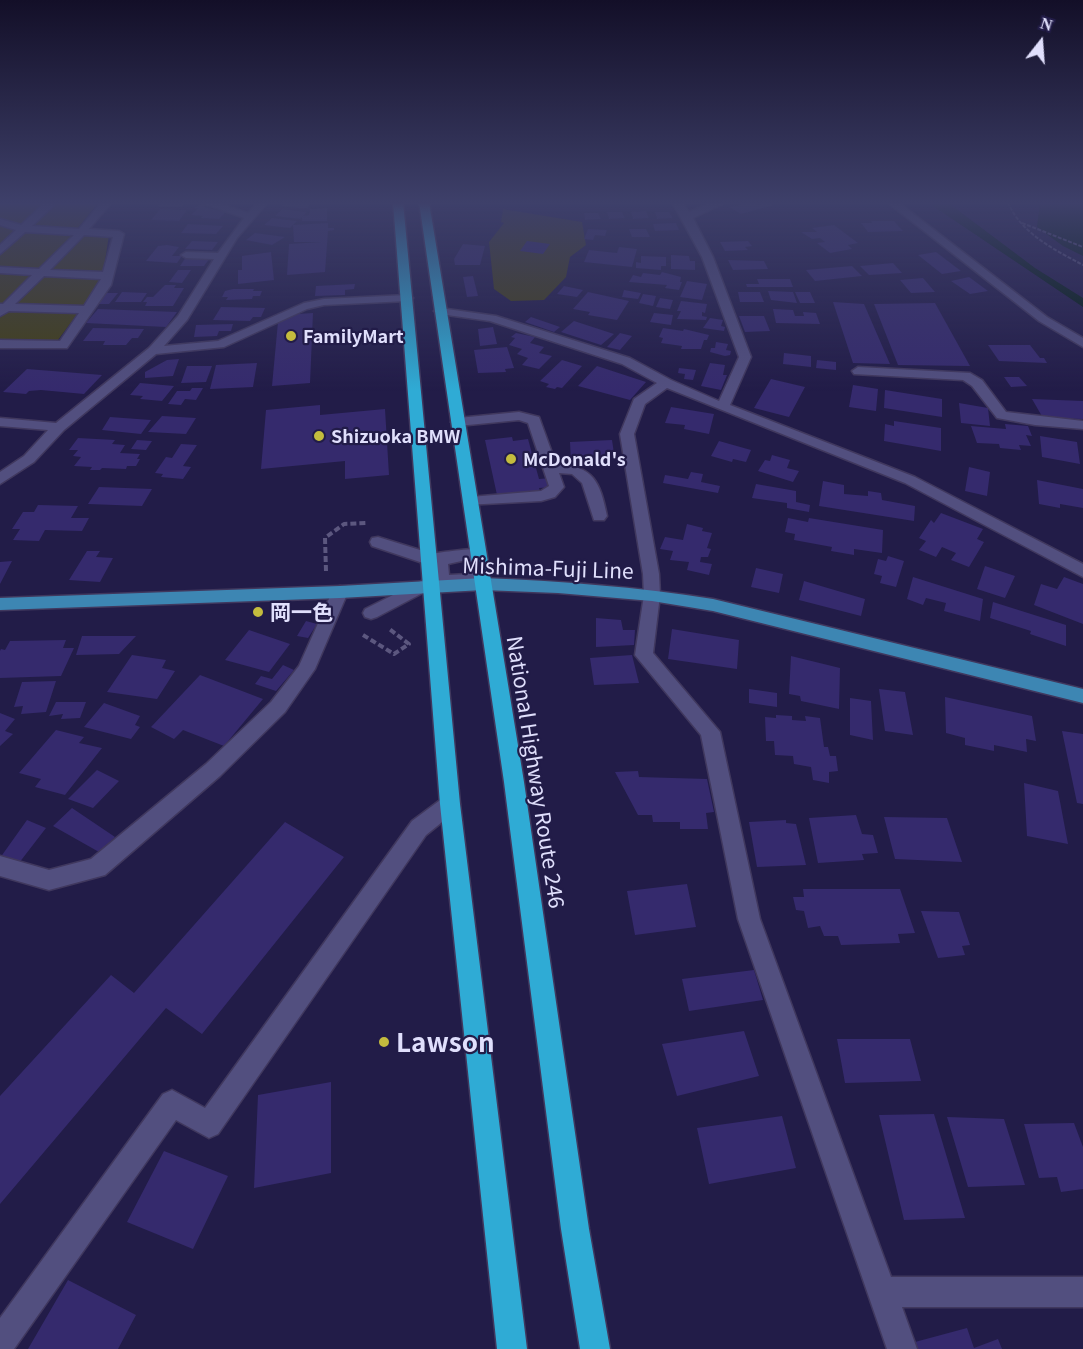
<!DOCTYPE html>
<html>
<head>
<meta charset="utf-8">
<style>
  body { margin:0 }
  #map { position:relative; width:1083px; height:1349px; overflow:hidden; background:#221c48; font-family:Georgia,serif }
  canvas { display:block }
  .north { position:absolute; left:1011px; top:12px; width:60px; height:60px; -webkit-text-stroke:4px #221c48; paint-order:stroke; rotate:17deg; font-size:16px; font-weight:700; line-height:24px; text-align:center; color:#e0dffc }
  .north::after { content:''; display:block; margin:auto; width:21px; height:27px; background:#e0dffc; clip-path:polygon(50% 0,100% 100%,50% 72%,0 100%) }
</style>
</head>
<body>
<div id="map">
<canvas width="1083" height="1349"></canvas>
<div class="north">N</div>
</div>
<script>
const context = document.querySelector('canvas').getContext('2d');
context.lineJoin = 'round';
function fillPath(path, color) { context.fillStyle = color; context.fill(path, 'evenodd'); }
function trace(path, color, width, dash) { context.strokeStyle = color; context.lineWidth = width; context.lineCap = dash ? 'butt' : 'round'; context.setLineDash(dash || []); context.stroke(path); }
function drawText(font, color, halo, rows, align = 'center') {
  context.font = font + ' Georgia,"Noto Sans JP",serif'; context.lineWidth = 4.5; context.setLineDash([]); context.textBaseline = 'middle'; context.strokeStyle = halo; context.fillStyle = color; for (const [text, x, y, turn = 0] of rows) {
    context.save(); context.translate(x, y); context.rotate((+turn || 0) * Math.PI / 180); context.textAlign = isNaN(turn) ? turn : align; if (halo) context.strokeText(text, 0, 0); context.fillText(text, 0, 0); context.restore();
  }
}
fillPath(new Path2D(`
  M0 202H99L73 234 109 235 102 281 55 344 0 343Z
  M503 209 582 222 586 245 570 257 566 277 544 300 511 301 494 289 489 242 504 223 501 222Z`), '#444112');
fillPath(new Path2D(`
  M927 202H947L1035 268 1083 298V307Z
  M1040 202H1083V256L1063 246 1037 227Z`), '#001b10');
fillPath(new Path2D(`
  M161 202H185L181 207H158Z
  M286 202H313L307 208H299L282 206Z
  M754 202 758 205 769 202 774 205 741 214 729 207Z
  M198 205H206L204 207 226 212 219 219 201 218 203 216 191 215 198 208H194Z
  M327 208V221H302V216L309 215 310 209Z
  M160 209 187 210 179 221 151 220Z
  M282 209 307 212 300 219 275 216Z
  M646 211 649 218 633 219 631 212Z
  M607 212H622L625 218 609 219Z
  M655 212H669L673 218 657 219Z
  M584 213H598L601 219 585 220Z
  M272 218 297 221 290 228 264 225Z
  M871 221H894L903 231 868 232 861 223H872Z
  M328 223V228H334V230L328 231 325 272 287 275 289 244 321 242H294L293 225Z
  M676 223 679 230 655 231 653 224Z
  M188 224 223 226 216 234 181 233Z
  M834 225 858 243 848 245 852 249 830 253 817 243 825 242 820 238 812 239 801 232H817L812 228Z
  M588 229 607 230 605 236 595 235 593 240 584 239Z
  M629 229H646L650 237H632Z
  M255 233 285 237 272 245 246 240Z
  M192 241 218 242 212 250 185 249Z
  M527 241 550 244 543 254 520 251Z
  M748 241 752 246 745 247 748 250 725 251 720 242Z
  M463 244 485 246 480 265H455L454 259Z
  M167 245 179 247 172 256H182L177 263 146 261 158 246Z
  M619 247 637 249 632 267 584 262 589 250 617 253Z
  M271 252 274 280 238 284V270H242V256Z
  M936 252 961 271 942 274 918 255Z
  M671 255 689 256 690 261H695V270L671 269Z
  M641 256 666 257V266H661V270L636 268V262L641 263Z
  M186 257 210 258 204 266H180Z
  M728 260 764 261 768 269 733 270Z
  M893 263 902 273 869 275 860 266Z
  M852 266 862 276 815 281 806 270Z
  M178 270H191L182 283 169 282Z
  M662 272 681 277 680 282H682L679 290 665 288 667 285 629 282 633 275 641 277 643 273 660 275Z
  M473 276 478 296 467 297 463 277Z
  M969 277 988 291 970 294 951 281Z
  M923 278 935 292 911 293 900 280Z
  M757 279H790L793 287H747L746 284H759Z
  M687 281 707 284 702 300 680 297Z
  M355 284 354 289 345 290V295L315 296 316 286Z
  M165 285H176L174 288H184L173 306H145L147 302H143L147 297H153Z
  M564 286 583 290 577 297 557 294Z
  M233 289H254L253 291H262L260 296H253L252 299 226 300 228 297H222L225 291Z
  M624 290 641 293 638 299 622 297Z
  M768 291 793 292 797 303 771 300Z
  M122 292 147 293 141 302H115Z
  M588 292 629 301 617 320 588 315 590 312 573 309Z
  M738 292H760L764 302H740Z
  M795 292H810L815 303H800Z
  M106 293H118L109 304H98Z
  M643 294 656 296 653 306 639 303Z
  M660 298 673 300 670 309 656 307Z
  M681 301 707 304 705 313 702 312V316L707 317 706 320 677 319 681 311H677Z
  M833 302 864 304 890 364 853 363Z
  M935 303 970 366 898 365 874 304Z
  M221 307 265 308 261 317H253L250 321 213 320Z
  M98 309 177 312 166 327 86 323Z
  M773 309 793 310 795 316H804L803 312 816 313 820 324 776 323Z
  M313 313 310 383 272 386 278 322 298 314Z
  M654 313 673 315 671 325 650 322Z
  M739 316H764L770 331 745 332Z
  M531 317 560 327 554 332 525 322Z
  M710 318 723 320 721 326 725 327 724 331 703 328Z
  M574 321 614 334 601 345 561 332Z
  M233 324 231 331H219L217 336 194 337 196 325Z
  M493 327 497 344 480 346 478 329Z
  M93 328 144 329 138 338H132L126 345H103L105 341H83Z
  M663 328 683 331 684 329 709 335 707 340H704L701 349H681L682 346 661 343 663 338 659 337Z
  M516 333 535 337 530 343 544 347 539 353 552 356 539 369 522 365 528 358 517 354 522 349 509 345 515 338 511 337Z
  M620 333 632 336 620 350 607 347Z
  M716 342 728 344 726 350 731 351 730 355 725 356 710 352 711 348H715Z
  M988 345H1030L1040 358H1044L1047 363 999 361Z
  M507 347 514 368 505 369 506 372 478 373 474 350Z
  M784 353 811 356V367L783 364Z
  M179 359 173 376 145 378V372L167 360Z
  M562 360 582 366 562 388 557 387 555 389 546 387 549 384 540 381Z
  M817 360 836 362V370L816 368Z
  M257 363 253 387 210 389 216 365Z
  M710 363 725 365 723 375H727L721 390 701 386Z
  M187 366H212L206 382 181 383Z
  M597 366 646 382 630 400 578 386Z
  M679 368 696 370 693 380 684 379 685 374 678 373Z
  M27 369 102 375 84 394 41 390 29 391 26 394 3 392Z
  M1004 377H1019L1027 386 1011 387Z
  M771 379 805 387 789 417 754 408Z
  M140 383 174 386 162 401 140 399 143 396 130 395Z
  M853 385 878 389 876 411 849 407Z
  M192 388H203L196 400 185 399 181 405 168 404 177 391H190Z
  M885 390 942 399V417L884 408Z
  M1032 399 1083 401V419L1043 418Z
  M959 403 988 408 990 426 961 423Z
  M320 405V415L385 409 389 475 345 479V461L261 469 266 410Z
  M671 407 714 414 709 434 684 429 685 425 665 423Z
  M162 416 196 418 186 434 148 432Z
  M110 417 151 420 141 434 102 430Z
  M894 421 941 428V451L884 441 885 424 894 426Z
  M1005 424 1028 426 1032 436 1026 435 1031 446 1019 445 1021 450 1000 448 999 444 977 443 971 426 1006 429Z
  M1040 436 1077 442 1080 464 1042 457Z
  M512 437 513 441 528 439 539 479 551 478 553 487 539 488 540 491 497 495 485 440Z
  M78 438 115 440 112 444 125 445 120 453 140 454 137 459H140L136 466H127L126 469 102 468 100 470H90L92 467 74 466 81 457 73 456 78 450H69Z
  M137 440 152 441 146 450 131 449Z
  M612 440 615 460 571 462 570 442Z
  M719 441 751 450 746 462 733 459 732 462 711 456Z
  M181 444 197 445 183 466 191 467 183 479 161 477 163 474 155 473 166 457 172 458Z
  M772 455 790 460 787 468 799 471 793 482 758 471 765 460 770 461Z
  M969 467 990 472 987 496 965 491Z
  M691 472 703 474 701 482 720 486 718 493 663 483 665 475 688 479Z
  M1037 480 1083 489V508L1060 504V508L1039 504Z
  M823 481 844 485V494L868 496V491L881 493 882 500 915 506 914 521 819 506Z
  M756 484 796 491V502L810 505 809 512 787 508V503L752 498Z
  M99 487 152 489 142 506 88 504Z
  M38 505 78 506 71 518H89L82 531 45 530 39 541 13 540 20 529H12L23 512H34Z
  M941 513 983 529 977 539 984 542 969 567 951 560 956 553 942 547 936 557 919 550 926 541 919 538 931 520 934 523Z
  M788 518 808 522 809 518 883 530 882 553 854 549V555L831 551 832 547 794 540 795 534 785 532Z
  M687 524 703 528 702 531 712 533 707 548 711 549 708 557H701L700 562 712 564 709 575 687 570 689 562 670 560 673 551 660 549 665 537 683 540Z
  M87 551H100L96 557 113 558 100 582 69 580Z
  M888 556 904 561 896 587 880 583 882 576 874 574 878 559 886 561Z
  M12 561 0 584V562Z
  M985 566 1015 576 1005 598 977 589Z
  M756 568 783 574 779 593 751 587Z
  M913 577 983 599 980 621 944 611 946 603 926 598 923 605 907 599Z
  M1064 577 1083 584V624L1034 605 1041 584 1057 589Z
  M804 581 865 599 861 616 799 600Z
  M993 602 1066 625V646L1030 634 1031 631 990 618Z
  M596 618 621 620 623 630H635L634 645 596 647Z
  M306 621 317 624 308 638 297 636Z
  M672 629 739 640 737 669 668 659Z
  M249 630 290 644 269 672 225 660Z
  M82 636H136L119 654 76 655Z
  M66 640 63 648H74L61 676 0 678V651L1 649 5 650 10 641Z
  M132 655 166 660 162 668 175 671 157 699 107 692Z
  M632 655 639 683 594 685 590 658Z
  M791 656 840 668 839 709 801 701 800 696 789 694Z
  M283 665 294 670 276 691 255 684 261 676 272 679Z
  M200 675 263 699 224 746 183 730 174 739 151 727Z
  M56 681 46 712 21 714 23 706 14 707 22 682Z
  M749 689 777 693V707L749 703Z
  M879 689 905 692 913 735 885 731Z
  M945 697 1032 716 1036 741 1026 739 1027 752 994 745V751L965 745V738L946 733Z
  M850 698 871 701 873 740 850 735Z
  M56 702H86L80 718 61 719 63 714 49 716Z
  M104 703 140 716 135 725 140 727 131 739 84 727Z
  M0 713 15 719 5 731 13 734 0 746Z
  M776 715 792 716V720L806 721 805 716 820 718 824 747H828L830 756H836L838 771 829 772V783L813 780 811 767 794 764 793 756 775 755 774 741H766L765 717 776 718Z
  M56 730 84 737 79 743 102 748 65 795 35 787 41 779 19 773Z
  M1062 731 1083 734V804L1077 803Z
  M97 770 119 781 93 808 68 799Z
  M638 771 639 777 707 779 714 812 706 813 708 829H680V822H653L652 815H638L615 772Z
  M1024 783 1058 791 1068 844 1027 836Z
  M72 808 115 837 99 852 53 826Z
  M856 815 862 834 873 835 878 853 862 854 864 860 818 863 809 818Z
  M884 817 947 818 962 862 895 859Z
  M27 820 46 828 19 863 0 858Z
  M786 820V823L796 824 806 865 757 867 749 822Z
  M285 822 344 857 202 1034 166 1008 0 1204V1096L111 975 134 993Z
  M687 884 696 927 635 935 627 891Z
  M803 889H900L915 933 898 934 900 943 841 945 838 936H824L820 926 808 928 804 911 796 910 793 897H804Z
  M921 911 959 912 970 945 962 946 965 955 938 958Z
  M754 970 763 1000 689 1011 682 979Z
  M744 1031 759 1076 677 1096 662 1044Z
  M837 1039H910L921 1081 845 1083Z
  M331 1082V1173L254 1188 258 1095Z
  M934 1114 965 1218 904 1220 879 1115Z
  M782 1116 796 1168 709 1184 697 1128Z
  M947 1117 1004 1119 1025 1185 968 1187Z
  M1074 1123 1083 1147V1189L1061 1192 1057 1177 1039 1178 1024 1124Z
  M164 1151 228 1176 193 1249 127 1222Z
  M68 1280 136 1315 118 1349H28Z
  M967 1328 974 1348 998 1339 1002 1349H918L915 1342Z`), '#352a6d');
const minor = new Path2D(`
  M46 202H57L32 226 79 229 102 202H112L89 229 119 231 124 234 111 285 67 348H0V340L60 341 79 313 9 311 0 316V304H3L32 275 0 273V267L39 269 74 235 25 232 0 254V245L16 230 0 225V219L21 225ZM84 235 113 237 103 272 50 270ZM44 276 101 279 84 306 15 304Z
  M200 202H215L248 213 258 202H268L237 238 187 320 164 346 218 341 304 303 324 299 407 295 413 298 407 301 324 305 307 309 224 347 156 354 64 430 34 462 0 484V472L24 456 48 430 0 426V418L56 423 149 348 178 316 214 259 186 258 181 255 186 252 218 253 244 218Z
  M672 202H682L689 212 713 202H727L693 218 713 257 751 357 730 405 915 477 1083 564V577L905 483 667 388 645 404 634 434 659 574 660 595 653 653 720 732 760 919 891 1277H1083V1307H902L917 1349H887L738 919 701 735 635 655 644 595 643 574 620 434 634 399 657 383 622 364 490 321 440 314 434 311 440 308 496 316 630 358 671 380 719 401 739 357 702 257Z
  M887 202H898L1047 317 1083 338V347L1039 321Z
  M858 367 970 373 982 380 1006 412 1083 421V429L1035 425 997 418 972 386 963 380 854 374 852 371Z
  M519 412 539 417 556 464C594 466 600 482 607 516L604 520H594L582 483 572 474 559 473 564 487 555 497 541 501 465 505 463 502 470 497 541 491 549 486 528 423 519 420 458 426 451 422 458 418Z
  M378 537 433 554C435 553 475 548 479 549L485 581 483 585 436 586 377 617 371 619 365 617 363 613 365 609 423 580 433 579 432 566 372 546 370 542 372 538ZM466 560 468 574 449 575 448 564Z
  M340 586 346 588 348 592 315 669 285 712 220 776 105 875 49 890 0 876V856L49 870 91 859 206 764 271 702 299 666 332 592 334 588Z
  M450 795 457 798 460 804 457 810 426 835 218 1134 209 1138 176 1120 14 1349H0V1318L163 1094 172 1090 205 1108 412 821 443 798Z`);
const major = new Path2D(`
  M483 578C560 581 637 587 713 599L1083 689V703L713 611 652 601 558 593 483 590 340 598 0 610V598L340 586Z`);
const highway = new Path2D(`
  M393 202H403L460 804 527 1349H497L440 804Z
  M419 202H429L524 782 589 1229 610 1349H580L561 1229 504 782Z`);
trace(minor, '#40385e', 3);
trace(major, '#40385e', 3);
trace(highway, '#40385e', 3);
trace(new Path2D(`
  M1008 202C1020 233 1055 250 1083 265
  M1022 223 1083 247`), '#5c577f', 2, [4, 1.5]);
trace(new Path2D(`
  M326 571 325 538 344 524 368 523
  M363 635 394 654 409 644 388 628`), '#5c577f', 4, [6, 3]);
fillPath(minor, '#524f7f');
fillPath(major, '#3d86b3');
fillPath(highway, '#2fabd5');
const sky = context.createLinearGradient(0, 0, 0, 391);
sky.addColorStop(0, '#130f28');
sky.addColorStop(0.52, '#3e406a');
sky.addColorStop(1, '#3e406a00');
context.fillStyle = sky;
context.fillRect(0, 0, 1083, 391);
for (const [x, y, r, color] of [
  [291,336,6,"#c4bc3e"],
  [319,436,6,"#c4bc3e"],
  [511,459,6,"#c4bc3e"],
  [258,612,6,"#c4bc3e"],
  [384,1042,6,"#c4bc3e"]
]) { const dot = new Path2D(); dot.arc(x, y, r, 0, 2 * Math.PI); context.fillStyle = color; context.fill(dot); trace(dot, '#221c48', 2); }
drawText('bold 18px', '#e0dffc', '#221c48', [
  ["FamilyMart",303,336],
  ["Shizuoka BMW",331,436],
  ["McDonald's",523,459]
], 'left');
drawText('21px', '#e0dffc', '#221c48', [
  ["Mishima-Fuji Line",548,568,2],
  ["National Highway Route 246",536,772,81]
]);
drawText('bold 21px', '#e0dffc', '#221c48', [
  ["岡一色",270,612]
], 'left');
drawText('bold 26px', '#e0dffc', '#221c48', [
  ["Lawson",396,1042]
], 'left');
</script>
</body>
</html>
